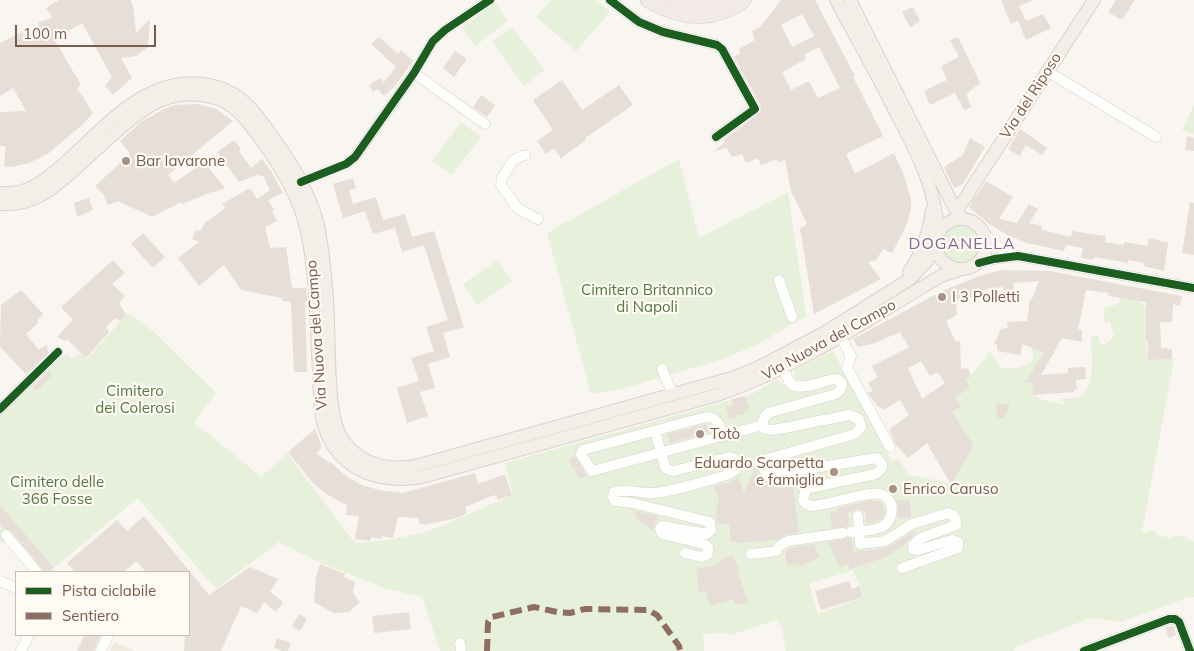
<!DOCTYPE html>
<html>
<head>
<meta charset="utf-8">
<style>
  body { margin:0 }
  #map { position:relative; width:1194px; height:651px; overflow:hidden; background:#f9f5f0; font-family:Mulish,sans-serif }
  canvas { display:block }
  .legend { position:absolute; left:15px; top:571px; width:175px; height:65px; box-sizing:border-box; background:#fffaf3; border:1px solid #cabbb1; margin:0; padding:6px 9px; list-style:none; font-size:15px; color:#7a5c4d }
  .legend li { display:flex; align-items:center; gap:10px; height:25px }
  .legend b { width:25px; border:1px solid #cabbb1 }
  .scale { position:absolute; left:15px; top:25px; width:141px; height:22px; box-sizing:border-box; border:2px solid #7a5c4d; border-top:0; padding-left:6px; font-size:15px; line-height:18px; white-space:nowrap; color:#7a5c4d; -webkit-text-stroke:4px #fffaf3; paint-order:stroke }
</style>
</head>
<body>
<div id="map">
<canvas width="1194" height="651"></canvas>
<ul class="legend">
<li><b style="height:6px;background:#1b5e20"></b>Pista ciclabile</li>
<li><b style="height:6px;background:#8d6e63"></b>Sentiero</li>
</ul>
<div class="scale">100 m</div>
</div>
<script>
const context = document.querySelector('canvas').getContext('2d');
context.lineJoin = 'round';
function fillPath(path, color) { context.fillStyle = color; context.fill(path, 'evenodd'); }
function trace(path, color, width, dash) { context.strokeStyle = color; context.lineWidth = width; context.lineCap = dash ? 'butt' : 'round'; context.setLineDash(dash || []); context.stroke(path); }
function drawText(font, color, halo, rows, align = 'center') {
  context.font = font + ' Mulish,sans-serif'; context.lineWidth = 4.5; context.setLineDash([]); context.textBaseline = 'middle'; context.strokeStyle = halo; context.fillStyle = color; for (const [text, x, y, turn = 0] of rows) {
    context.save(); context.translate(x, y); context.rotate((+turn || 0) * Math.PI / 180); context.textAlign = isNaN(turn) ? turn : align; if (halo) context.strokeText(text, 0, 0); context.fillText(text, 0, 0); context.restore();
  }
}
fillPath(new Path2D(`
  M114 642 134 651H110Z`), '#f2e8de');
fillPath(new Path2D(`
  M551 0H596L610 12 576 51 536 17Z
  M495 3 508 21 475 46 462 28Z
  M512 27 545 70 524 86 492 42Z
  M1194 105V134L1182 130Z
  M461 122 481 137 452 175 432 161Z
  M679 159 699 238 788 192 806 316 758 344 723 359 621 389 591 394 547 233Z
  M939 244a22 22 0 1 1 44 0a22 22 0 1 1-44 0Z
  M498 260 512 281 477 305 463 284Z
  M1121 298 1140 301 1146 307V341L1148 360 1174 359 1142 532 1146 533 1153 530 1157 535 1171 538 1174 535 1187 537 1189 540 1194 541V597H1189L1121 622 1091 618 1013 648 1014 651H786L782 627 776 620 730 635 723 633 703 634 704 651H440L422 597 384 588 316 561 279 542 216 589 138 498 49 572H33L7 542 4 543 0 541V416L66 353 72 359 80 353 87 359 128 313 154 332 216 393 194 422 261 477 287 453 354 542 359 543 389 540 429 531 513 495 505 463 752 394 777 379 782 384 787 385 795 379V370L833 351 892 462 899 459 908 475 946 482 951 485 974 445 952 412 955 397 970 387 966 380C974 374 979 364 987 357L986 354 990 351 1000 367C1013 370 1025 369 1034 358L1031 347 1044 352 1025 383H1032L1033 395 1043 400 1064 405 1063 398C1068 398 1075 399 1079 397 1097 390 1091 352 1091 337L1098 335 1101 345 1109 342 1114 335 1110 322H1105L1103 308 1118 304ZM853 570 864 597 818 614 809 584Z`), '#e7f0db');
fillPath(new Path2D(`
  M59 0H130L133 6 136 33 150 19 148 47 136 56 121 58 132 78 113 95 105 86 112 77 82 23 54 39 81 85 77 88 93 113 82 125 49 153 29 163 11 167 4 166 6 146H0V112L26 111 13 88 0 96V43L24 31 25 35 39 27 38 23 52 17 46 8Z
  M781 0H815L855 76 853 77 883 136 846 154 855 174 894 153 903 173 911 199V207L907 224 892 253 883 249 876 260 868 262 881 279 814 314 800 228 807 224 791 191 785 159 778 163 777 159 761 165 758 158 746 163 742 154 732 157 727 148 714 151 724 143V140L761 112V106L734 57 740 53 739 49 755 40 752 31 760 27ZM802 14 814 36 792 47 781 25ZM819 47 840 88 818 98 809 81 791 90 782 72 806 59 805 54Z
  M1001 0H1034L1019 6 1026 21 1043 14 1051 28 1026 40 1018 21 1011 24Z
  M1116 0H1135L1122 20 1108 12Z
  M913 7 920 21 910 27 902 12Z
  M379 37 398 54 401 50 413 61 394 87 384 96 378 89 373 92 369 85 380 78 384 82 396 67 371 44Z
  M958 37 980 83 966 94 971 107 964 110 955 93 930 105 924 91 947 80 941 66 959 57 950 40Z
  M455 51 467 59 454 77 443 68Z
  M562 80 582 110 619 85 633 105 585 138 586 140 561 158 554 149 546 154 537 141 553 130 533 100Z
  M481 95 495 105 487 117 473 107Z
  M197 104 216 109 233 121 168 175 174 183 204 162 225 188 215 192 214 191 182 204 181 202 152 217 118 201 108 205 103 194 95 186 130 154 120 141 141 122 164 109 175 105Z
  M1020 129 1047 148 1042 155 1026 145 1020 156 1008 149Z
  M1187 136 1194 138V151L1185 150Z
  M970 138 985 147 962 185 954 188 944 167 963 155Z
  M234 140 241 149 239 151 251 168 262 159 271 171 283 193 268 200 274 210 272 212 277 221 265 227 270 248 286 247 292 288H306L308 302H305L307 372H294L291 302 282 301V298L241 290 224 265 199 286 178 258 199 242 192 239 196 230 200 231 205 223 225 208 222 204 250 188 257 199 270 190 263 175 260 177 259 174 239 182 217 152Z
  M353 178 356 188 349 190 353 204 376 197 383 220 405 214 412 237 434 231 464 327 443 333 450 357 428 364 435 388 420 392 428 416 407 423 397 388 419 381 411 358 434 351 426 327 448 320 424 245 402 252 395 228 373 234 365 211 343 218 333 184Z
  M986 181 1013 197 999 219 1017 223 1029 204 1038 209 1029 223 1042 226 1041 229 1054 233 1071 237 1072 231 1106 236 1105 242 1124 245V242L1147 246 1149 238 1168 243 1164 271 1144 266 1145 263 1128 260V263L1094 257 1093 260 1081 258 1083 248 1066 245 1064 251 1027 243 1009 236 989 224 969 207Z
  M89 198 93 210 77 217 74 203Z
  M1190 202 1194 203V255L1182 253Z
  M143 233 165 257 153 268 131 244Z
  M113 260 125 273 112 284 125 296 119 303 126 315 120 321 115 318 106 327 109 332 86 358 67 339 65 341 57 337 73 320 61 307Z
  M1002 270 1049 271 1182 296 1180 306 1173 304 1172 322H1160L1161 348 1172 349V359L1148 360V342L1146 341V302L1108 296 1109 293 1086 290 1078 329 1082 330V342L1062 338 1041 375 1068 373V368L1085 367 1086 379 1076 380 1077 390H1074V392L1033 395 1032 383H1025L1044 352 1022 344 1021 355 997 351V344H994L1001 329 1008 328 1007 322 1027 321 1030 300 1032 299 1039 281 1013 283 1014 289 1012 292 1003 290V287L986 289 967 300 956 301 957 315 946 321 956 342 960 341 961 369 968 368 971 376 966 380 970 387 955 398 961 406 952 412 974 445 951 485 927 443 908 458 896 445 889 430 909 415 900 400 883 410 880 407H878L868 393 873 391 868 383 878 377 872 366 909 347 900 332 872 344 858 347 853 339 942 291 982 275ZM921 361 930 376 938 372 945 383 922 399 908 368Z
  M21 290 43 314 37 321 39 322 26 334 39 350 47 344 48 353 26 374 0 347 1 305Z
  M49 371 52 375 37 391 33 387Z
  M745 396 749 409 745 410 744 415 736 414 737 417 729 420 726 408 733 405 732 399Z
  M996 404H1010L1004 418H998Z
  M707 424 709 432 670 443 668 434Z
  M315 429 322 447 316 453 330 463 331 462 340 471 351 479 364 486 384 491 403 493 475 473 478 484 505 474 512 495 498 500 496 495 489 497 465 507 467 513 457 518 424 525V524H419V518L398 517 393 538 382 536V539L371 537 370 541 355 539 359 516 346 515 347 504 342 503 325 493 312 482 288 452Z
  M575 456 586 475 588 476 579 479 577 473 568 461Z
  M756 464 759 485 792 481 799 533 787 534 776 540 736 543V541L731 542 729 524 717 523 716 514 719 499 714 486 729 482 738 477 744 493Z
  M897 485 899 493 896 498 889 490 888 487Z
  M897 500H910L911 517 898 518Z
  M868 501H878L883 504 885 513 879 521 867 524 865 511 857 509 848 513 849 525 846 527 832 528 830 513 837 512 838 508Z
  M0 505 54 568 49 572H44L42 568 11 531 4 528 0 523Z
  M635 511 658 516 653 531 636 518Z
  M144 516 209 595 250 567 278 579 270 592 283 602 276 612 264 602 257 613 241 606 221 651H184L185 635H189V572H146L136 561 124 572H75L67 563 117 520 127 531Z
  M914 531 916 533 906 543 886 557 850 569 848 564 840 568 828 542 848 538 852 539 853 552 870 550 888 547Z
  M814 544 820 557 799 567V564L787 565 785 551 790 548Z
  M733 556 739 569 737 570 748 602 735 605 734 599 710 606 706 591 699 592 696 569 717 565 724 558Z
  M320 564 345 574 344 577 355 582 353 593 360 602 349 612 334 613 314 602 316 577Z
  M849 581 852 589 859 586 863 597 821 610 815 591Z
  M409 612 411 629 374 633 372 616Z
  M299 614 307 619 300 631 292 626Z
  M1173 626 1176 635 1169 638 1165 628Z
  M85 635H101L94 651H77Z
  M277 638 291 643 288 651H282L274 647Z`), '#e6ded7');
const minor = new Path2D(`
  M610 0 639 22 663 32 717 45 722 49 755 109 716 137
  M1047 71 1156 137
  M414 73 485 124
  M525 155 513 160 506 172 502 177 501 185 518 209 538 219
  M301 182 346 164 355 157 414 73 433 41 445 30 490 0
  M985 235 1001 249 1015 255
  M979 263 994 259 1018 256 1194 288
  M779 280 792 317
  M840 336 851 356 847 368 890 447
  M783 367C785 372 788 383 793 385 804 391 825 379 837 379L842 383C842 388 841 391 836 394L768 413C763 418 761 423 765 429L774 430 849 415 859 419 861 427 855 434 767 459 763 462 764 470 767 473 776 474 877 458 882 464V468L876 474 809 488 805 491 803 500 806 504 812 506C827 505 870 491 880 494 896 498 895 520 882 527 873 531 861 531 851 532
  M662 369 673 395
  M0 409 58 352
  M655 431 665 467 669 470 674 471 729 457 735 459 738 463 736 470 727 475C705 481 677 491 654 493 641 494 627 488 614 492L613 497 615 501 632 503 710 522 711 530 707 534 662 526 660 529 662 534 704 544 708 547V554L702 557 685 553
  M723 436C720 426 718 417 706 417L583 450 581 454 592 471 763 425
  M858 516 860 544 885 541 912 524 948 513C954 515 957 518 956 525L919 539 913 545V549L918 550 952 540 958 542V548L902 568
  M6 535 37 572
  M751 554 777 551 779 546 788 541 843 533
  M0 581 16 588
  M460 643 461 651
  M21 651 29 635
  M101 651 108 635
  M1084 651 1169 619H1175L1179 622 1190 651`);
const major = new Path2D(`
  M836 0C855 36 876 72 894 109 915 149 937 188 938 235
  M850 0 952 203 962 219
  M0 193C30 195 45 180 66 162 108 124 153 68 217 87 243 94 257 115 272 136 292 163 312 195 319 230 324 260 327 290 328 320 329 347 328 410 339 433 355 464 387 472 419 465L735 377 759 367 824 333 910 279 926 262 936 242
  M0 204C33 206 50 191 73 171 87 158 101 145 115 133 145 106 170 87 212 97 236 103 249 123 262 141 282 168 300 199 307 232 317 278 316 324 319 371 320 391 319 416 327 434 344 473 383 484 422 477L717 395C798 368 868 319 941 276L959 270
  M956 210 968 195 969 192 1094 0
  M936 244a25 25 0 1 1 50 0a25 25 0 1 1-50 0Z
  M909 272C922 253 929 233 932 210`);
const highway = new Path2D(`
  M648 0C682 19 712 23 744 0
  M674 0C691 6 707 7 724 0`);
trace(minor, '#d7d1cb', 11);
trace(major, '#dad1cc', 14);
trace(highway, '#dad1cc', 16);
trace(minor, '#fefefd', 10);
trace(major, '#f3eee8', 12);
trace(highway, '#f2eae7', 15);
trace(new Path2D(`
  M487 651 488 622 492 617 534 607 557 612 570 613 585 609 648 610 657 615 679 646 680 651`), '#8d6e63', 6, [12, 6]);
trace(new Path2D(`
  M610 0 639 22 663 32 717 45 722 49 755 109 716 137
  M301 182 346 164 355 157 414 73 433 41 445 30 490 0
  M979 263 994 259 1018 256 1194 288
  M0 409 58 352
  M1084 651 1169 619H1175L1179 622 1190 651`), '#1b5e20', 8);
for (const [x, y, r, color] of [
  [126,161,5,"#a69286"],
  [942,297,5,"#a69286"],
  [700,434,5,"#a69286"],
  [834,472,5,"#a69286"],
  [893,489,5,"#a69286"]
]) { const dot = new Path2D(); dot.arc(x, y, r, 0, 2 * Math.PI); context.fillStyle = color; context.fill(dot); trace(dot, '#fffaf3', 2); }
drawText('15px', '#7a5c4d', '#fffaf3', [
  ["Via del Riposo",1031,96,-57],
  ["Via Nuova del Campo",317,335,-94],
  ["Via Nuova del Campo",829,340,-29]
]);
drawText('15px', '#7a5c4d', '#fffaf3', [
  ["Bar Iavarone",136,161],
  ["I 3 Polletti",952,297],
  ["Totò",710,434],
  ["Eduardo Scarpetta",824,463,"right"],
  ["e famiglia",824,480,"right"],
  ["Enrico Caruso",903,489]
], 'left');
drawText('15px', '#537a41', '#fffaf3', [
  ["Cimitero Britannico",647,290],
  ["di Napoli",647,307],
  ["Cimitero",135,391],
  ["dei Colerosi",135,408],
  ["Cimitero delle",57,482],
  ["366 Fosse",57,499]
]);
context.letterSpacing = '1px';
drawText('16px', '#846695', '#fffaf3', [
  ["DOGANELLA",962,244]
]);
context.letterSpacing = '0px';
</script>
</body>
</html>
